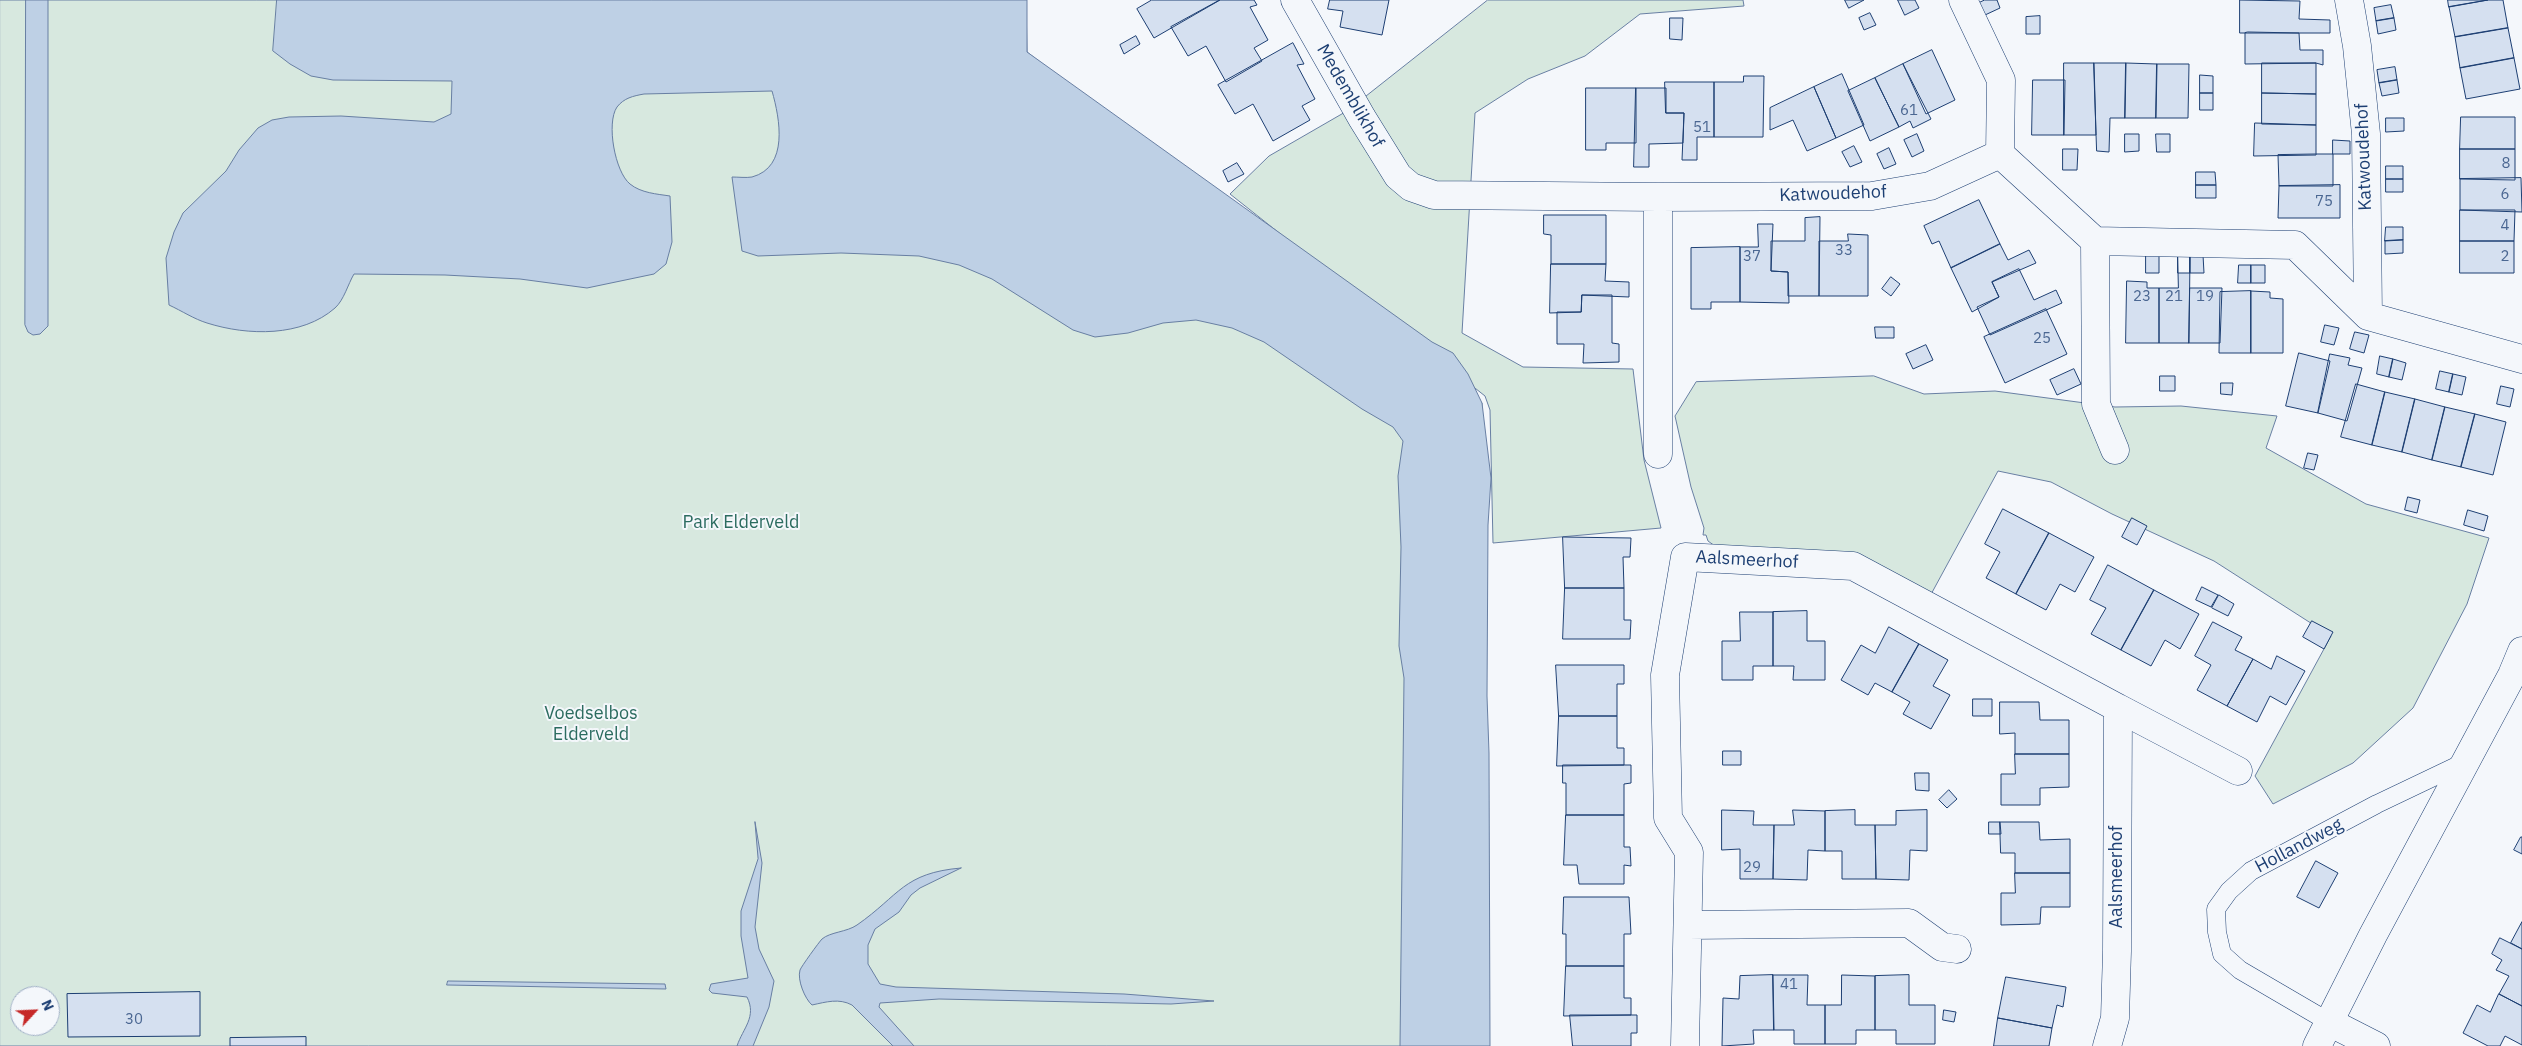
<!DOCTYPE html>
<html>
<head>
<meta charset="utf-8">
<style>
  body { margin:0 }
  #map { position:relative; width:2522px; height:1046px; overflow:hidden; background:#f4f7fb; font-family:"IBM Plex Sans",sans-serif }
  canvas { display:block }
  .north { position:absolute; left:10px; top:986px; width:50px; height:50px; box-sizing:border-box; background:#f4f7fb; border:1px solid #9eadc5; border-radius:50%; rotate:65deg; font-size:14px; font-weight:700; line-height:20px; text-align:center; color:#1d3f73 }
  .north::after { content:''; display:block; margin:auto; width:18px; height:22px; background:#c62828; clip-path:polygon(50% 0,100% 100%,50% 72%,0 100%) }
</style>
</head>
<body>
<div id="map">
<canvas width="2522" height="1046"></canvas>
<div class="north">N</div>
</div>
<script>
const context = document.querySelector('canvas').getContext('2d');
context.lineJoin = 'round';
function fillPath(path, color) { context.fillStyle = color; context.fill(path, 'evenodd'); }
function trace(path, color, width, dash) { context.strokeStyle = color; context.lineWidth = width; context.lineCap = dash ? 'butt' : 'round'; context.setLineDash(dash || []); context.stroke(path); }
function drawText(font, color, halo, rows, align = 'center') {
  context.font = font + ' "IBM Plex Sans",sans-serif'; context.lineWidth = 4; context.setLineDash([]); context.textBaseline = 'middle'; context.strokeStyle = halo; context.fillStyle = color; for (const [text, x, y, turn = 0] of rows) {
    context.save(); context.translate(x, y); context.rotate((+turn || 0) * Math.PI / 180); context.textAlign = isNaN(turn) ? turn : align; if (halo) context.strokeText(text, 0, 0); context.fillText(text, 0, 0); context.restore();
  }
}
const green = new Path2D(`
  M0 0H1026L1027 52 1482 403 1475 1046H0ZM20 996H50V1026H20Z
  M1488 0H1743L1744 6 1640 14 1585 56 1528 79 1475 113 1462 333 1523 367 1633 369 1644 460 1661 528 1493 543 1490 410 1485 396 1230 194 1269 156 1347 111Z
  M1874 376 1924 394 1995 391 2115 407 2181 406 2277 416 2266 448 2366 504 2489 538 2467 604 2413 708 2353 763 2273 804 2255 776 2331 636 2214 561 2112 514 2051 482 1998 471 1929 598 1853 557 1726 554 1708 541 1706 535H1703L1704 528 1691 487 1675 416 1696 382Z`);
fillPath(green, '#d7e8df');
trace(green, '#687fa3', 1);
const water = new Path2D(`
  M26 0H48V326L40 334 33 335 28 332 25 325Z
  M277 0H1027V52L1432 342 1453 353 1468 374 1482 403 1491 478 1488 525 1487 696 1489 753 1490 1046H1400L1404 678 1399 646 1401 547 1398 476 1403 441 1393 427 1362 409 1264 342 1232 328 1196 320 1163 323 1128 333 1095 337 1073 330 992 279 959 265 919 256 841 253 758 256 742 251 732 177C738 177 746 178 752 177 789 167 780 119 772 91L644 94C633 96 624 98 617 107 606 123 615 172 630 184 641 193 657 194 670 196L672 242 666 264 654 274 587 288 520 279 445 275 354 274C348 284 344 300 335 308 302 337 248 336 207 323 194 319 182 311 169 305L166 258 174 232 183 213 226 171 239 150 258 128 272 120 289 117 341 116 434 122 451 114 452 81 333 80 311 76 290 64 273 51Z
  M755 822 762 863 755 927 759 949 774 981 769 1007 753 1046H737C743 1028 757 1017 747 997L712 993 709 990 711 984 748 978 741 936V911L758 859Z
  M961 868 920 888 911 895 899 912 875 929 868 945V964L880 984 896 987 1124 994 1214 1001 1171 1004 939 999 880 1003 879 1007 914 1046H893L852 1005C839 998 826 1002 812 1005 805 999 797 980 800 970 801 967 819 942 822 939 830 932 847 932 857 925 900 895 903 873 961 868Z
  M448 981 665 984 666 989 447 985Z`);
fillPath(water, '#bed0e5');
trace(water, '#687fa3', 1);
const building = new Path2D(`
  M1152 0H1220L1154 38 1137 9Z
  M1220 0H1254L1257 5 1250 7 1268 40 1254 48 1262 61 1226 82 1206 46 1188 56 1171 27Z
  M1330 0H1389L1382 35 1340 27 1343 11 1328 9Z
  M1845 0H1864L1849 8Z
  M1898 0H1915L1919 8 1905 15Z
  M1985 0H1997L2000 8 1985 15 1979 3Z
  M2240 0 2300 1 2299 19 2330 20V33H2240Z
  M2448 0H2488L2449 7Z
  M2488 0H2503L2508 28 2455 37 2449 7Z
  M2391 5 2394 18 2376 21 2374 8Z
  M1870 13 1876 25 1864 30 1859 18Z
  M2040 16V34H2026V17Z
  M1670 18H1683L1682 40 1670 39Z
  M2394 18 2396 30 2378 34 2376 21Z
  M2508 28 2514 58 2460 68 2455 37Z
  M2248 32 2299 33 2300 50H2323V65L2316 63 2245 64V33Z
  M1136 36 1140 44 1124 54 1120 45Z
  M1293 43 1304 64 1297 65 1315 99 1302 106 1310 120 1273 141 1253 104 1235 114 1218 85Z
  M1932 50 1955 100 1926 114 1903 64Z
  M2514 58 2520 89 2466 99 2460 68Z
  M2064 63H2094L2096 135H2064Z
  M2094 63H2126L2125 118H2110L2109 152 2097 151Z
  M2126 63 2157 64 2156 118H2125Z
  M2262 63H2316V94L2262 93Z
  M1903 64 1931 119 1913 128 1910 121 1899 127 1875 78Z
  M2157 64H2189L2188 118H2156Z
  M2395 67 2397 80 2379 83 2377 70Z
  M1842 74 1864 125 1836 138 1814 87Z
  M2200 75 2213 76V93H2200Z
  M1744 76H1764L1763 137H1714V82H1743Z
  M1875 78 1899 127 1870 141 1848 91Z
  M2033 80H2065L2064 135H2032Z
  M2397 80 2399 93 2382 96 2379 83Z
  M1665 82H1714V137H1697V160H1682L1684 113H1666Z
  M1814 87 1836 138 1807 151 1793 120 1770 130V108Z
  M1586 88H1636V143H1606V150H1586Z
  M1636 88H1666V113H1684L1683 143 1649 144V167H1634Z
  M2200 93H2213V110H2200Z
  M2262 93 2316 94V125L2262 124Z
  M2461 117H2515V149H2460Z
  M2386 118H2404V131L2386 132Z
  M2255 123 2316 125V155L2254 156Z
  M1917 134 1924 151 1912 157 1904 140Z
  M2125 134H2139V151L2125 152Z
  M2156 134H2170V152H2157Z
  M2333 140 2350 141V154H2333Z
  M1854 146 1862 162 1850 167 1842 152Z
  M1889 148 1896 164 1884 169 1877 154Z
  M2063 149H2078L2077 170H2063Z
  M2460 149H2515V180L2460 179Z
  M2316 154H2333V186H2279L2278 155Z
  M1237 163 1244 174 1228 182 1223 171Z
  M2386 166H2403V179H2386Z
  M2196 172H2215L2216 185H2196Z
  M2521 178 2522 212 2460 210V179Z
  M2386 179H2403V192H2386Z
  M2196 185H2216V198H2196Z
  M2340 185V218H2278L2279 186Z
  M1979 200 2000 244 1951 268 1939 241 1932 244 1924 226Z
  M2460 210H2515L2514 241H2460Z
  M1544 215H1606V264H1551V235L1544 234Z
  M1820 217 1819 296H1788V272L1771 271V241H1805V218Z
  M1758 224H1773L1771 271 1788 272 1789 303 1740 302V247H1758Z
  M2386 227H2403V240L2385 241Z
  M1848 234 1868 235V296H1819V241H1848Z
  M2403 240V253L2385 254V241Z
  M2460 241H2514V273H2460Z
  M2000 244 2008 260 2029 250 2036 263 1992 282 1999 297 1972 312 1951 268Z
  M1740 247V302H1711V309H1691V248Z
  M2146 255H2159V273H2146Z
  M2178 255H2190L2189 343H2159V288H2178Z
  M2178 255H2190V273H2178Z
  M2190 255H2203L2204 273H2190Z
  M1551 264H1606L1605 281 1629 282V297L1582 295 1581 312 1550 313Z
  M2239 265H2251V283H2238Z
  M2251 265H2265V283H2251Z
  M2019 269 2034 300 2056 290 2062 303 1990 335 1977 307 1999 297 1992 282Z
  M1891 277 1900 284 1891 296 1882 289Z
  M2127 281 2147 282V288H2159V343H2126Z
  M2190 288H2222L2220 343H2189Z
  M2251 291 2270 292V298L2283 299V353H2251Z
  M2251 291V353H2219L2220 292Z
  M1582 295H1612V343L1619 344V362L1583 363 1584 344H1557V312H1581Z
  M2046 309 2067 354 2005 383 1984 337Z
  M2325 325 2339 328 2334 345 2321 342Z
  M1875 327H1894V338H1876Z
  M2355 332 2369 335 2364 353 2350 349Z
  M1926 345 1933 360 1913 369 1906 354Z
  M2299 353 2330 361 2318 413 2286 406Z
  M2330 354 2350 358 2348 365 2362 368 2347 421 2318 413Z
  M2380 356 2393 359 2389 377 2377 374Z
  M2393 359 2406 363 2402 380 2389 377Z
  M2074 369 2081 384 2057 395 2050 380Z
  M2440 371 2453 374 2449 392 2436 389Z
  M2453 374 2466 377 2462 395 2449 392Z
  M2160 376H2175V391H2160Z
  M2221 383H2233L2232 395 2221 394Z
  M2356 384 2385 392 2372 445 2341 437Z
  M2501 386 2514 389 2510 407 2497 404Z
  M2385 392 2415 399 2402 452 2372 445Z
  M2415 399 2445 407 2432 460 2402 452Z
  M2445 407 2475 414 2461 467 2432 460Z
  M2475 414 2506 422 2493 475 2461 467Z
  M2308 453 2318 455 2314 470 2304 468Z
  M2408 497 2420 500 2417 513 2405 510Z
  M2003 509 2049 533 2016 594 1986 578 2000 552 1985 544Z
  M2468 510 2488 516 2484 531 2464 525Z
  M2132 518 2147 526 2137 545 2122 537Z
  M2049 533 2094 557 2075 592 2060 584 2046 610 2016 594Z
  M1563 537 1631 538 1630 557H1623L1624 588H1565Z
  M2108 565 2154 590 2121 650 2091 634 2106 608 2090 600Z
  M2202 587 2218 595 2211 607 2196 600Z
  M1565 588H1624V620H1631L1630 639H1563Z
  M2154 590 2199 614 2180 649 2165 640 2151 666 2121 650Z
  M2219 595 2234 604 2228 616 2212 608Z
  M1807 611V641H1825V680H1793L1794 666H1773V612Z
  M1740 612H1773V666H1753V680H1722V641H1740Z
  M2312 621 2333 632 2324 649 2303 637Z
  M2213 622 2242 637 2235 650 2253 659 2227 706 2197 690 2211 665 2195 656Z
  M1889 627 1919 644 1892 692 1875 683 1868 695 1841 680 1861 645 1875 653Z
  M1919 644 1948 660 1933 686 1950 695 1931 729 1903 714 1910 702 1892 692Z
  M2277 656 2305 671 2286 705 2270 696 2257 722 2227 706 2253 659 2271 669Z
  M1556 665H1624V684H1617V716H1559Z
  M1973 699H1992V716H1973Z
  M2000 702H2039L2040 720H2069V754H2015V733L2000 734Z
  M1559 716H1617V748H1624V765L1557 766Z
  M1723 751H1741V765H1723Z
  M2015 754H2069V787L2040 788V805H2001V774H2015Z
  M1563 765H1631V783L1624 784V815H1566V783H1563Z
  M1915 773H1929V791L1916 790Z
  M1949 790 1957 799 1947 808 1939 800Z
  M1722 810 1754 811 1753 825H1774L1773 879H1740V849L1722 850Z
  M1793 810 1825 811V851L1808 850 1807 880 1773 879 1774 825H1794Z
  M1855 810V825H1875L1876 879H1842V851H1825V811Z
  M1927 810V851L1910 850 1909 880 1876 879 1875 825H1896V811Z
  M1566 815H1624V847H1630L1631 866 1624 865V884H1579L1577 865H1564Z
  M1989 822H2000L2001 834H1989Z
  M2000 822H2039L2040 840 2070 839V873H2015V853H2001Z
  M2521 837H2522V854L2514 850Z
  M2316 861 2338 873 2319 908 2297 897Z
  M2015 873H2070V907H2041L2040 924 2001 925V893H2015Z
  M1564 897H1629L1631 934H1624V966H1566V934H1563Z
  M2522 922V949L2511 943Z
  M2500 938 2522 949V1006L2499 994 2509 976 2496 970 2502 960 2492 954Z
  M1566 966H1624V998H1631V1015L1564 1016Z
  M1773 975 1774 1030H1753L1754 1044 1722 1046 1723 998 1739 999 1740 976Z
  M1773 975H1808L1807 1005H1825V1044H1794V1030H1774Z
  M1842 975 1875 976V1030H1856V1044H1825V1005H1841Z
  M1909 975V1005H1935V1044H1896V1030H1875V976Z
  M2006 977 2066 987 2063 1007 2057 1005 2052 1028 1998 1018Z
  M200 992V1036L68 1037 67 994Z
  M2499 994 2522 1006V1045L2505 1036 2500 1046H2488L2463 1033 2477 1005 2490 1012Z
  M1944 1010 1956 1012 1954 1022 1943 1020Z
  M1570 1015H1637V1033H1631V1046H1573Z
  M1998 1018 2052 1028 2049 1046H1994Z
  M306 1037V1046H230V1038Z`);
fillPath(building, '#d5e0f0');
trace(building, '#1d3f73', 1);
const lane = new Path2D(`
  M2329 1022 2240 970 2222 954 2217 932 2216 909 2229 891 2251 871 2377 804 2465 762`);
const street = new Path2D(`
  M1295 0 1362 118 1398 176 1411 187 1434 195 1658 197
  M1963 0 2001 80 2000 154
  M2095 241 2096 404 2115 450
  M2368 316 2522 359
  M1658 454V197L1872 196 1930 186 2000 154 2095 241 2295 245 2368 316 2366 134 2357 46 2349 0
  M2118 708 2238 771
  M1688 925 1909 923 1942 947 1957 949
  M2329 1022 2376 1046
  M1685 1046 1689 852 1668 818 1665 675 1685 557 1853 566 2118 708 2117 951 2115 1018 2107 1046`);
const secondary = new Path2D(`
  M2317 1046 2373 935 2512 675 2522 651`);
trace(lane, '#1d3f73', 19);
trace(street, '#1d3f73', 29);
trace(secondary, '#1d3f73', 29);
trace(lane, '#f4f7fb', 18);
trace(street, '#f4f7fb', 28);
trace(secondary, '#f4f7fb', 28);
drawText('15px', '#4b6792', null, [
  ["61",1909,111],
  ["51",1702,128],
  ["8",2506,164],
  ["6",2505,195],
  ["75",2324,202],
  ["4",2505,226],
  ["33",1844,251],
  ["37",1752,257],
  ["2",2505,257],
  ["23",2142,297],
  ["21",2174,297],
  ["19",2205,297],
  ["25",2042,339],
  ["29",1752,868],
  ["41",1789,985],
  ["30",134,1020]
]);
drawText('18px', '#1d3f73', '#f4f7fb', [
  ["Medemblikhof",1350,96,60],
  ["Katwoudehof",2364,157,-92],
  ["Katwoudehof",1833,194,-2],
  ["Aalsmeerhof",1747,560,3],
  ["Hollandweg",2299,846,-28],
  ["Aalsmeerhof",2117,877,-90]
]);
drawText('18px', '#2c6c60', '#f4f7fb', [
  ["Park Elderveld",741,523],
  ["Voedselbos",591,714],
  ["Elderveld",591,735]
]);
</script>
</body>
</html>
